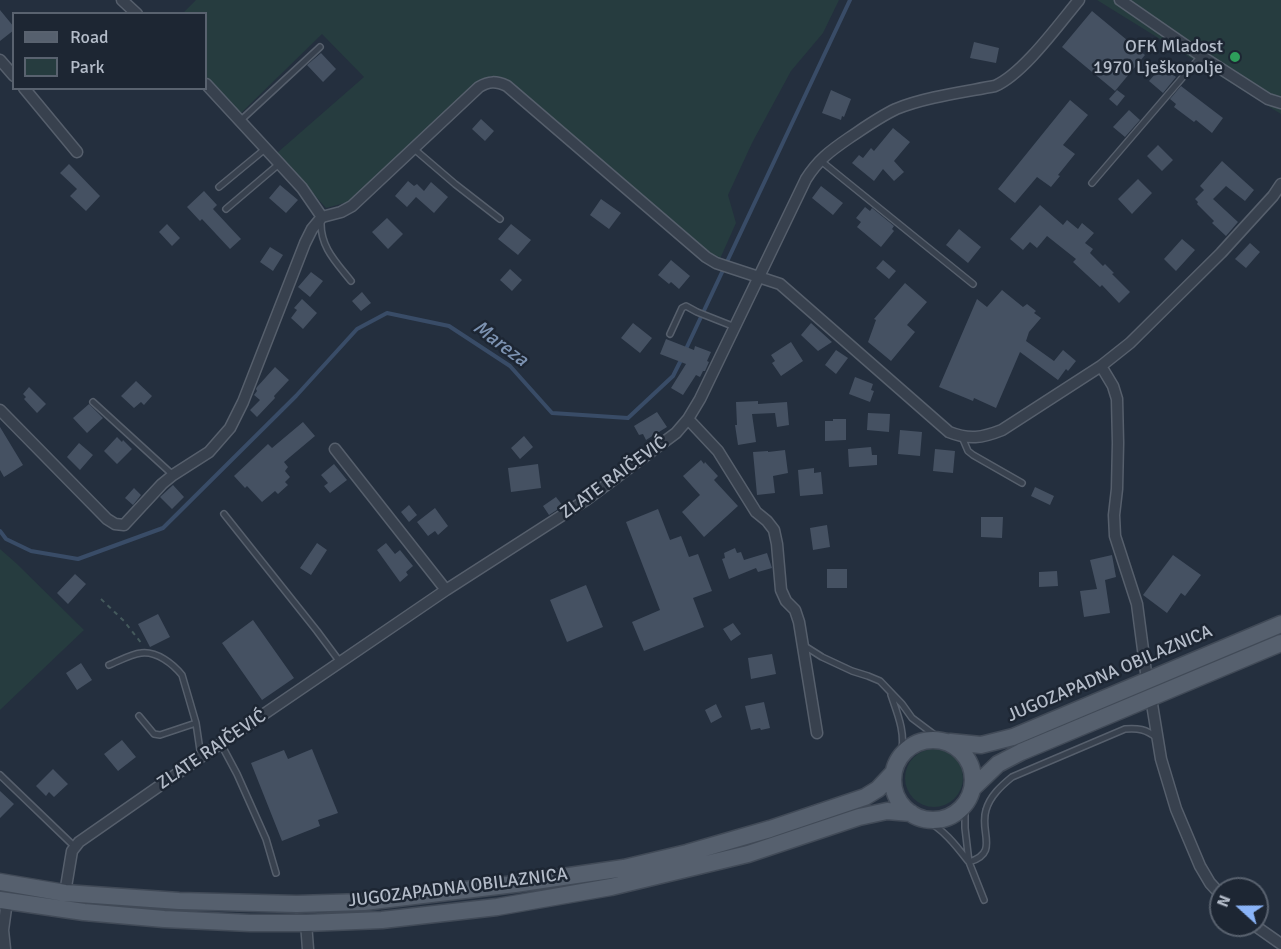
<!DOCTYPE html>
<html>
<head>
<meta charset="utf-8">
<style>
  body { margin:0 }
  #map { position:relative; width:1281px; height:949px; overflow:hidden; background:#242f3e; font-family:Signika,sans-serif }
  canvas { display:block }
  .legend { position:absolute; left:12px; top:12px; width:195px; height:78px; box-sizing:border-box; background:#1d2633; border:2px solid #59626f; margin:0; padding:8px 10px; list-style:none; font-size:18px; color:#b4bcc9 }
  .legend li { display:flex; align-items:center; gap:12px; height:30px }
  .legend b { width:30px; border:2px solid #59626f }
  .north { position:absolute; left:1209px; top:877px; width:60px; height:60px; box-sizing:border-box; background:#1d2633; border:2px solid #59626f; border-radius:50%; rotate:291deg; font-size:16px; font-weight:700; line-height:24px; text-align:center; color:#b4bcc9 }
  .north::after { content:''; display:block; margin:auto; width:21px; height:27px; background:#8ab4f8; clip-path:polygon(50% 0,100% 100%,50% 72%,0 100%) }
</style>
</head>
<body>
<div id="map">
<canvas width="1281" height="949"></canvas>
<ul class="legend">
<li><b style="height:8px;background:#56606e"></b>Road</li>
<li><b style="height:16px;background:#263c3f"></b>Park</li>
</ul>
<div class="north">N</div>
</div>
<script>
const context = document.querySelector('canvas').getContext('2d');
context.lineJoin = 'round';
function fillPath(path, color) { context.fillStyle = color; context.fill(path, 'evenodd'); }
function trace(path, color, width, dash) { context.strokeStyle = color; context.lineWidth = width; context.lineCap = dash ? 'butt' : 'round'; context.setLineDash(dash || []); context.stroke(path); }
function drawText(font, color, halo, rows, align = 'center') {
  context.font = font + ' Signika,sans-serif'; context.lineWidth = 5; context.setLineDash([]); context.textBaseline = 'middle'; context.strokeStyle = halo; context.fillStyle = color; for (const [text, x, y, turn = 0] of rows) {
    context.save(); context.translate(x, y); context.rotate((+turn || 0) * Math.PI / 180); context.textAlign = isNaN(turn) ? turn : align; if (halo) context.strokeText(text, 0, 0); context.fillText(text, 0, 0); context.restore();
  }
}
fillPath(new Path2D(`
  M196 0H839L823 33 791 71 752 143 728 195 736 223 719 261 507 79 491 76 475 87 348 202 326 208 277 153 364 77 322 34 240 114 206 76V14H182Z
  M1097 0H1281V114Z
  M0 549 16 563 84 630 0 710Z
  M905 778a29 29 0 1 1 58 0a29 29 0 1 1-58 0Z`), '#263c3f');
trace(new Path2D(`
  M685 351 850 0
  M0 531 6 539 31 551 78 559 163 528 296 396 357 329 387 313 449 326 510 366 552 413 628 418 673 376 682 358`), '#394c67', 4);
fillPath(new Path2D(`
  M0 10 14 27V30L0 41Z
  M1092 11 1145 55 1115 91 1062 47Z
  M974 42 999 48 996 63 970 58Z
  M321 53 336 69 323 82 307 65Z
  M1163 65 1176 77 1163 93 1149 81Z
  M1181 86 1223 118 1212 133 1196 120 1194 122 1174 107 1176 104 1170 99Z
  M831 90 851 99 844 117 842 116 841 120 822 113Z
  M1117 90 1125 96 1117 106 1109 99Z
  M1070 100 1088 115 1063 145 1075 154 1058 175 1060 176 1051 187 1037 177 1015 203 998 189Z
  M1129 110 1140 120 1125 137 1113 127Z
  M481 119 494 131 485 141 472 129Z
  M893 128 910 142 894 161 904 172 894 181 883 169 874 181 852 163 859 155 863 158 871 148 874 151Z
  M1158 145 1173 160 1162 171 1147 156Z
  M1222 161 1254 190 1245 201 1226 186 1213 199 1238 222 1226 236 1212 223 1214 221 1197 204 1198 202 1195 199 1204 190 1200 186Z
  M69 164 100 196 86 211 70 196 77 189 60 173Z
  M1138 179 1152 193 1132 214 1118 199Z
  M408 181 414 186 417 184 424 191 431 182 448 197 434 213 416 197 407 207 395 196Z
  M280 185 298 200 286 213 269 198Z
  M821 186 843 203 833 215 812 198Z
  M204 191 217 205 213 209 241 239 230 249 202 219 200 221 187 207Z
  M601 199 621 213 609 229 590 215Z
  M1040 205 1063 225 1067 220 1078 229 1082 223 1094 233 1085 243 1093 249 1090 253 1103 266 1105 264 1114 273 1112 274 1130 292 1119 303 1102 285 1100 287 1073 262 1076 259 1047 236 1037 248 1030 242 1023 250 1010 239Z
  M865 207 870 211 872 208 894 226 892 229 894 231 881 247 857 227 861 222 856 218Z
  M387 218 403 234 388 249 372 232Z
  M167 224 180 238 172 246 159 232Z
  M511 224 531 240 518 255 498 239Z
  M959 229 981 247 968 263 946 245Z
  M1182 239 1195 250 1176 271 1164 259Z
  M1250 243 1260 252 1246 268 1235 259Z
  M270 247 283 255 273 271 260 262Z
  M671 260 690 276 679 289 671 282 669 284 658 275Z
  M883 260 896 271 889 279 876 268Z
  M510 269 522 280 512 291 500 280Z
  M311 272 323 281 310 297 298 287Z
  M905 283 927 302 907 325 915 332 891 361 868 342 876 320 874 319Z
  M1002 290 1023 307 1027 304 1036 311 1034 313 1041 318 1029 332 1026 341 1054 361 1063 350 1076 361 1068 371 1066 369 1058 380 1020 352 996 408 974 398 973 401 939 387 977 299 987 307Z
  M362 292 371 303 361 311 352 301Z
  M302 299 317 313 303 329 291 318 297 310 294 308Z
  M633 323 652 338 640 353 621 338Z
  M811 323 832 342 818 351 801 335Z
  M666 339 694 350 695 346 711 352 707 361 709 362 705 371H703L700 377 696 375 683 395 671 388 686 364 660 354Z
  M791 342 803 361 781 376 772 363 775 361 771 355Z
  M836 350 848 358 836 374 825 365Z
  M275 367 289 380 274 396 275 398 257 417 250 410 260 400 254 395 257 391 256 389 257 387Z
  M855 377 873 384 871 390 874 391 870 402 849 394Z
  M136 381 152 396 144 405 141 402 134 408 121 396Z
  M29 387 46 404 37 413 24 399 26 397 23 394Z
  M758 401V404L787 402 789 425 777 427 775 413 752 414 756 442 738 445 735 425H737L736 402Z
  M89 404 103 418 87 433 73 418Z
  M657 412 667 427 646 440 643 434 639 435 634 426Z
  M868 413 890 414 889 432 867 430Z
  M833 419H846V440L825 441V421H833Z
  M303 422 315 436 284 462 288 467 285 471 290 477 285 482 288 485 278 494 275 491 262 502 247 486 245 488 234 476 268 444 272 448Z
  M0 427 23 465 4 477 0 470Z
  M900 430 922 432 920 456 898 454Z
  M524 436 533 447 520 459 511 448Z
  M117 437 122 442 123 440 132 449 117 464 104 451Z
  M79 443 93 455 80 470 67 457Z
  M871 447 872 455H877V465L849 467 848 449Z
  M935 449 955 451 953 473 933 471Z
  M785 450 788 473 773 476 775 493 757 495 753 452 768 451V452Z
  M701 460 704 464 705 462 718 476 714 480 738 506 704 537 682 512 700 495 683 476Z
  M334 464 347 480 330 493 324 486 328 483 321 475Z
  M538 464 541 488 511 492 508 468Z
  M814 468V473L821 472 823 494 800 496 798 470Z
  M173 485 184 497 172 509 160 497Z
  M1035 487 1054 496 1050 505 1031 496Z
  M134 488 141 495 133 505 125 498Z
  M556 497 563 506 549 515 543 506Z
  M409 505 417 515 409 522 401 512Z
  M435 508 448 526 438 535 435 531 428 536 417 522Z
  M658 509 670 540 681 536 689 557 698 554 712 591 693 598 704 627 644 651 632 622 660 610 626 522Z
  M981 517H1003L1002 538 981 537Z
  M827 525 830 547 813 550 810 528Z
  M317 543 327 550 311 575 300 568Z
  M386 543 395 554 400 550 413 566 406 572 408 575 400 582 377 550Z
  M735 548 737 553 741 552 744 560 767 553 772 568 758 572 756 568 729 579 722 559 725 558 724 553Z
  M1112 555 1116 577 1105 580 1110 613 1084 617 1080 591 1097 589 1090 560Z
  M1173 555 1201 575 1185 596 1181 593 1167 613 1143 595Z
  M827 569H847V588H827Z
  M1057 571 1058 586 1039 587V572Z
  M75 574 86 584 68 604 57 593Z
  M586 585 603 627 567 642 550 600Z
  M158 614 170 637 150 647 138 624Z
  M253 620 294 678 262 700 222 643Z
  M733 623 741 634 731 641 723 629Z
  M772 654 776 674 751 679 748 658Z
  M81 663 92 680 77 690 66 673Z
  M764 702 770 728 761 730 760 728 751 730 745 706Z
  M716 704 722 717 711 723 705 710Z
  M122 740 136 757 118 771 104 754Z
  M312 749 338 813 318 820 320 826 282 841 251 763 284 750 288 759Z
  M53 769 68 784 54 797 49 792 46 796 36 786Z
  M0 791 14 804 0 818Z`), '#455162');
const service = new Path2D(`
  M240 121 320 47
  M413 148 455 184 500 219
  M821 161 973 284
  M1092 183 1201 56
  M219 187 265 149
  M226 209 279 164
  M321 221C320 247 336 262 351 281
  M670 334 682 308 686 306 697 312 735 327
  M93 402 173 475
  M962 437 968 451 973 455 1022 483
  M224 514 317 631 340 662
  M803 645 822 657 852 671 868 676 880 681 902 704 912 718 940 739
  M109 665C119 661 131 654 141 653 157 651 173 664 182 675L196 723 201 757
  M891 695C898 715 906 734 901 755
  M139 716 154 734 160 735 196 723
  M221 744 237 774 266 839 276 873
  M0 775 75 847
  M965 804V828L969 862 984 900
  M924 819C943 829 955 844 968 861
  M969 862C1000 853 979 832 986 810 990 796 1001 786 1012 777L1125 729C1138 728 1146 729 1157 738`);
const minor = new Path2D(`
  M122 0 137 14
  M1120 0 1201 56 1268 99 1281 103
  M0 60 14 76
  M206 84 302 188 322 217
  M24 88 77 152
  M1101 366 1113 386 1117 399 1118 443 1117 489 1114 515 1115 536 1137 604 1147 680
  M0 410 107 519 115 524 124 525 162 484 173 475 209 452 230 428 243 402 305 243 312 229 322 217 341 212 352 206 479 87C489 81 496 81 507 86L706 257 716 263 780 284 949 432C969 440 982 438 1002 430L1101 366 1130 343 1221 253 1273 196 1281 184
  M688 419 718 451 756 512 767 521 774 530 777 544 781 590 786 601 795 610 799 622 817 733
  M335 449 446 590
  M1151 698 1161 759 1176 809 1200 866 1210 883 1221 895
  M65 893 72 851 79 842 201 757 446 590 586 500 676 433 688 419 700 399 806 179C818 160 830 151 849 138 864 128 879 117 896 109 925 97 964 92 995 86 1023 74 1059 24 1079 0
  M306 923 308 949
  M1254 925 1281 944
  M5 949 3 930 7 901`);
const primary = new Path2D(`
  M893 780a40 40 0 1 1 80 0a40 40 0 1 1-80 0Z
  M950 742 981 745 1013 737 1281 624
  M973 788 998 764 1021 752 1281 643
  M0 882 65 893 179 901 297 904 364 902 515 884 624 868 687 853 770 829 865 797 878 789 893 773
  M0 900 84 912 164 919 250 923H306L382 920 497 907 611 887 748 854 859 817 887 811 911 813`);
trace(service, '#565f6c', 8);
trace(minor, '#565f6c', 13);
trace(primary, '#414a57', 19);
trace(new Path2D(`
  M101 599 124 621 142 644`), '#44595c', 2, [4.5, 4.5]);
trace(service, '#38414e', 5);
trace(minor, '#38414e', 10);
trace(primary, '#56606e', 16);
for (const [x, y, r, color] of [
  [1235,57,6,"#2e9e5b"]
]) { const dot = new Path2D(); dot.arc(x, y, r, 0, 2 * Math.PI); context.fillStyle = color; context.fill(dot); trace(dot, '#1d2633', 2); }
drawText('18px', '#b4bcc9', '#1d2633', [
  ["OFK Mladost",1223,47],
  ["1970 Lješkopolje",1223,68]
], 'right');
drawText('18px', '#b4bcc9', '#1d2633', [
  ["ZLATE RAIČEVIĆ",614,478,-36],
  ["JUGOZAPADNA OBILAZNICA",1110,674,-23],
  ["ZLATE RAIČEVIĆ",212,750,-34],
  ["JUGOZAPADNA OBILAZNICA",458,888,-7]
]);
drawText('italic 20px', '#7c92b1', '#1d2633', [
  ["Mareza",500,344,37]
]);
</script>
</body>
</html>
